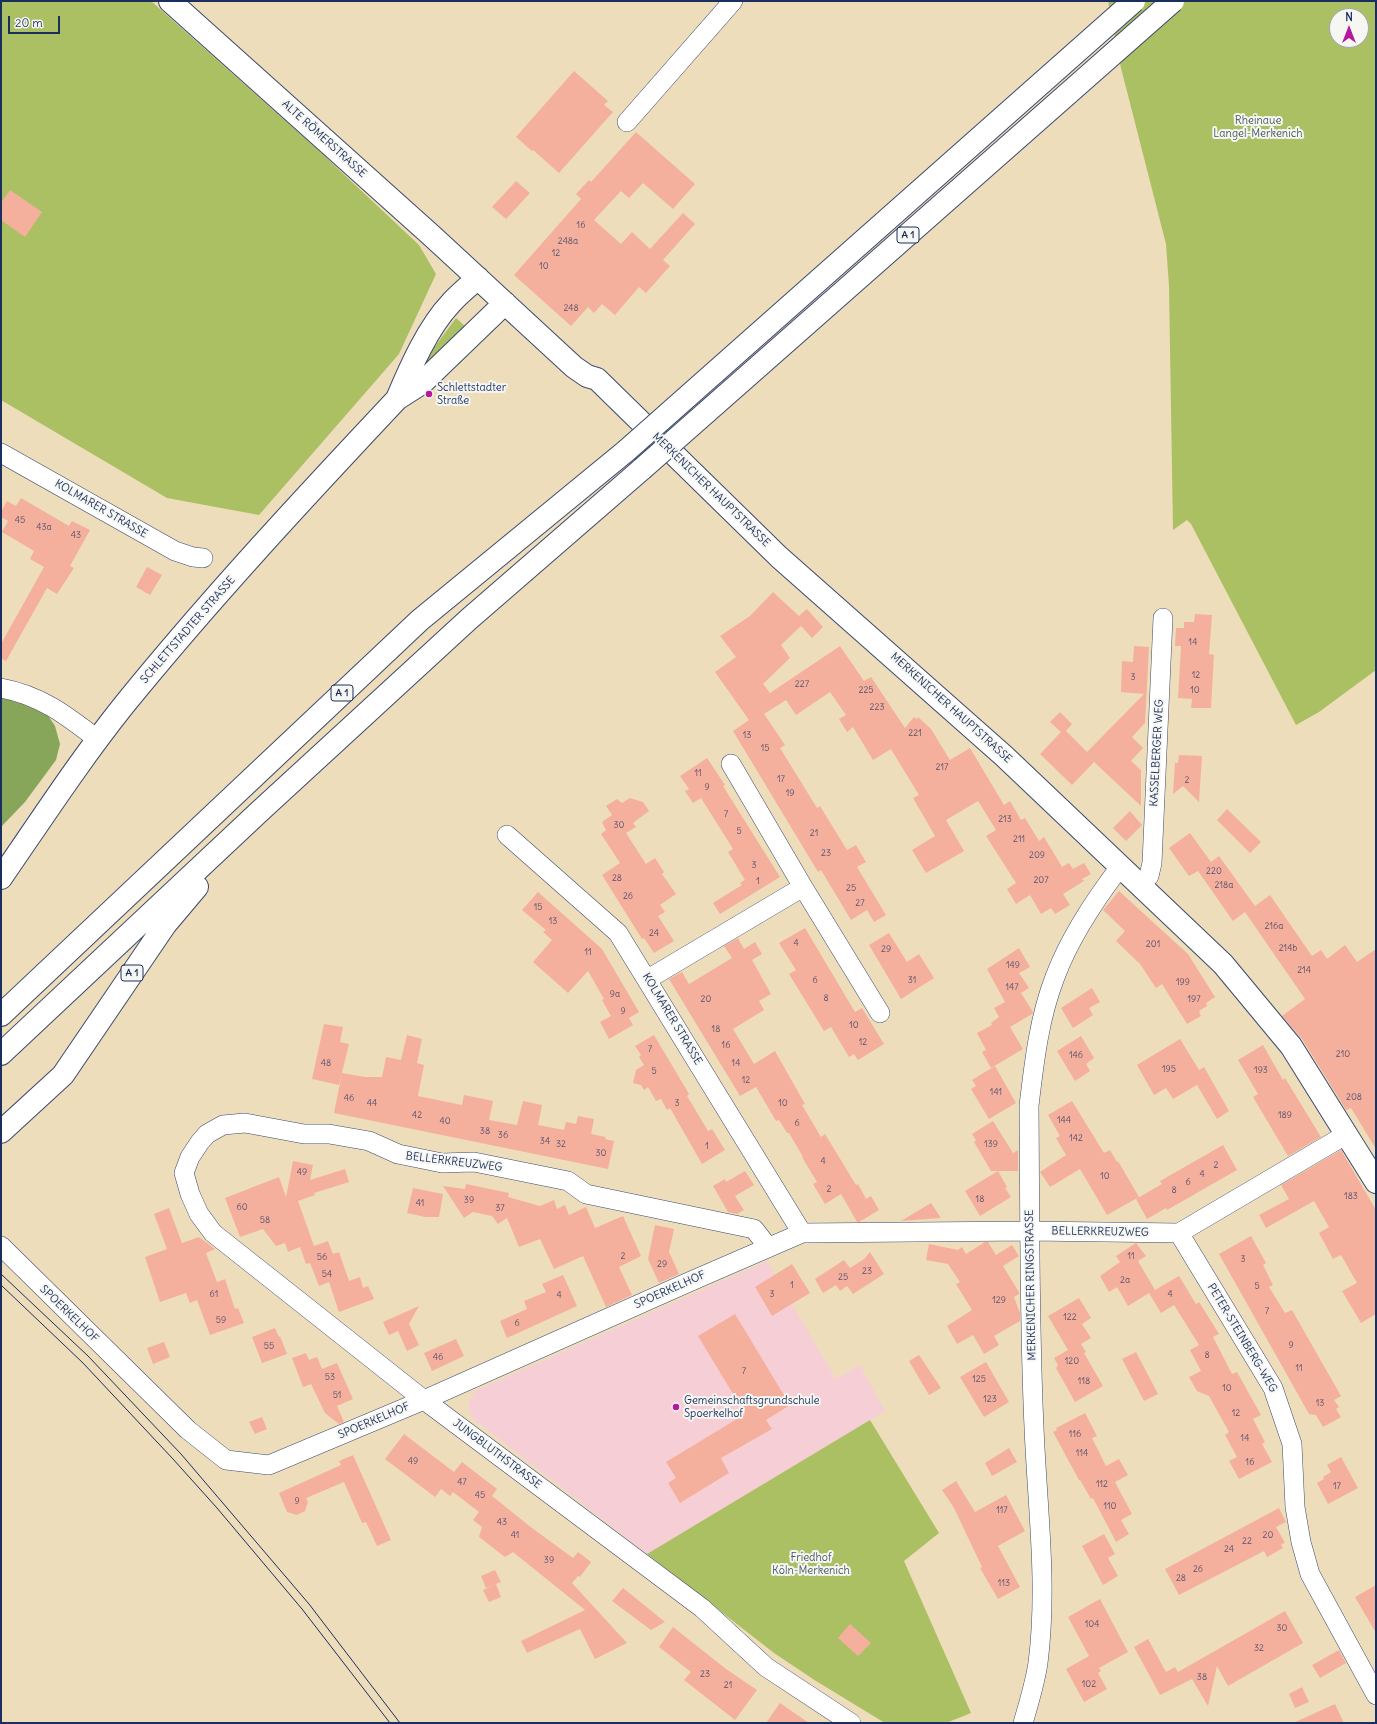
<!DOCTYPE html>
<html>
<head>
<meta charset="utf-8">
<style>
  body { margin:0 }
  #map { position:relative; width:1377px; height:1724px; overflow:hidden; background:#eeddba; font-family:Delius,sans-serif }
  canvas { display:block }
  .frame { position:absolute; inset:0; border:2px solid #1b2f5e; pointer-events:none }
  .north { position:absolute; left:1329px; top:8px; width:40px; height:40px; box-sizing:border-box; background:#f6f6f2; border:1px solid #9ea6b7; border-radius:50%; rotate:0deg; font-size:11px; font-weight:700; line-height:16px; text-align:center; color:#1b2f5e }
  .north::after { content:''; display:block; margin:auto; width:14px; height:18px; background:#b5179e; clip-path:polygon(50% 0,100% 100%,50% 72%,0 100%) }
  .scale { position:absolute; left:8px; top:16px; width:52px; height:18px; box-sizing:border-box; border:2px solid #1b2f5e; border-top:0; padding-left:5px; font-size:12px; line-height:14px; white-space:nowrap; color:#1b2f5e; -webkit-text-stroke:3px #f6f6f2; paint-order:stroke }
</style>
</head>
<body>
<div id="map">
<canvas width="1377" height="1724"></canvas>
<div class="frame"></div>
<div class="north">N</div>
<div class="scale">20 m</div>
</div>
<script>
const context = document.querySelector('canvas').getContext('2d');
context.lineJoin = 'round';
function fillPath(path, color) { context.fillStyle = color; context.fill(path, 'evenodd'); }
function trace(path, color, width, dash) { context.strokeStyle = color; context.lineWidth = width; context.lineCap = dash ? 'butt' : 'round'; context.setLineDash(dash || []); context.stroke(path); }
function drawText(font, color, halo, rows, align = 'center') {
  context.font = font + ' Delius,sans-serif'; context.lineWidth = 4; context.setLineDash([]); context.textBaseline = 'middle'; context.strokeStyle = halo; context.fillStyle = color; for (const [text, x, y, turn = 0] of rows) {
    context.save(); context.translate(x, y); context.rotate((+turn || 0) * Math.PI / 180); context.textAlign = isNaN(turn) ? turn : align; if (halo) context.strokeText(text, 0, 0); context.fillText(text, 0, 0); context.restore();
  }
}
fillPath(new Path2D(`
  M767 1261 836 1379 860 1365 885 1411 647 1554 472 1418 468 1404 475 1391Z`), '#f6cfd6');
fillPath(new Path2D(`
  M1 1H151L318 150 419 245 436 274 399 354 259 515 167 498 1 400Z
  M1108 1H1376V670L1319 712 1296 725 1191 524 1187 520 1173 530 1169 286 1166 244 1121 68ZM1337 16H1361V40H1337Z
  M456 318 466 327 426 364 423 365 424 361Z
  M870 1420 939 1533 904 1561 971 1713 946 1723H885L816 1681 774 1653 647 1554Z`), '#abbf63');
fillPath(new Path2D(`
  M1 697 17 701 47 714 55 726 60 744 56 760 25 802 1 827Z`), '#88a659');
fillPath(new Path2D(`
  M574 71 608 101 604 105 613 112 559 173 533 150 532 151 516 137Z
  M636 132 695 184 673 209 643 183 629 198 621 191 594 220 621 244 632 232 650 249 683 213 695 224 663 260 670 266 646 293 639 287 615 315 602 304 594 313 588 307 571 326 514 275 581 199 576 194 589 180 591 182Z
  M516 181 530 193 506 219 492 207Z
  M10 190 42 212 25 237 1 220V203Z
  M21 498 69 526 72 521 90 530 70 566 74 568 57 594 47 588 6 661 1 658V644L44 567 30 559 34 551 2 532 8 521 1 517V512L7 501 16 506Z
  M147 567 162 575 150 595 136 587Z
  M773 592 799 616 807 609 823 627 812 638 801 626 781 645 790 658 763 684 770 693 840 646 864 681 871 677 905 728 914 717 917 719 918 717 931 729 950 760 970 748 1004 805 1010 801 1021 820 1025 818 1039 841 1044 837 1062 867 1069 863 1073 869 1084 863 1091 874 1082 879 1084 881 1063 894 1070 905 1055 914 1051 908 1041 914 1030 895 1016 904 1007 889 1016 883 986 836 996 830 978 801 946 820 964 851 926 873 912 850 935 836 913 798 919 795 891 749 873 760 853 727 847 732 839 719 846 715 830 692 796 715 786 700 764 714 785 745 780 748 817 808 820 806 847 850 856 845 866 862 857 867 886 915 874 922 867 910 851 920 821 870 818 872 733 731 749 720 715 672 736 657 720 636 750 616Z
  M1195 614 1212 615 1209 654 1214 655 1211 708H1191L1192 699 1178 698 1181 646H1175L1176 628H1184V622H1194Z
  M1134 646 1149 647 1145 723 1132 737 1143 748 1131 761 1141 770V806L1094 762 1072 785 1040 754 1061 732 1050 722 1060 712 1072 724 1066 731 1087 752 1144 694 1121 692 1122 661 1133 662Z
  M1179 755 1202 756 1199 802 1183 786 1173 794 1175 763H1178Z
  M707 758 725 785 723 786 780 877 720 914 713 903 742 885 740 883 745 880 728 852 733 849 701 798 693 803 685 791 689 789 680 776Z
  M630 798 643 802 649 811 633 823 636 827 626 833 646 864 655 858 664 872 662 874 676 894 660 905 665 912 658 916 674 941 654 953 644 938 642 939 602 875 620 863 601 834 606 830 602 822 612 815 606 806 617 799 622 803Z
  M1227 809 1261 842 1250 853 1217 820Z
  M1130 811 1142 825 1126 841 1113 828Z
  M1190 833 1211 862 1219 856 1255 906 1270 895 1312 956 1321 950 1327 959 1345 945 1357 962 1376 949V1149L1351 1108 1346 1110 1302 1039 1282 1016 1305 999 1287 973 1245 912 1233 921 1198 871 1189 876 1169 848Z
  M1119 891 1188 954 1215 997 1206 1003 1207 1006 1199 1011 1201 1016 1187 1024 1162 984 1156 988 1140 964 1116 941 1125 931 1103 910Z
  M538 892 602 949 639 1012 629 1018 633 1025 609 1039 600 1022 611 1016 602 1000 604 999 588 971 568 993 533 962 552 940 543 932 546 930 522 910Z
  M805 928 855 1012 862 1008 884 1044 858 1060 854 1054 849 1057 831 1027 824 1031 789 974 796 970 779 943Z
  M889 933 907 962 919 954 934 978 901 999 869 945Z
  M738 938 744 949 755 942 762 954 752 960 771 994 759 1001 764 1010 733 1029 754 1064 775 1051 805 1104 802 1105 821 1137 825 1134 856 1185 858 1184 866 1199 871 1196 879 1210 859 1222H857L841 1194 825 1204 813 1184 817 1182 802 1157H803L789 1133H787L779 1120 776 1121 756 1087 740 1096 669 979 682 972 689 984 732 958 724 946Z
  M1019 948 1030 967 1019 973 1029 988 1021 993 1033 1012 1032 1014 1010 1027 1023 1049 991 1068 982 1052 986 1050 977 1033 992 1025 991 1023 999 1017 994 1008 1005 1002 987 969Z
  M1092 988 1100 1002 1089 1008 1093 1015 1073 1028 1061 1008Z
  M324 1024 343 1027 340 1042 349 1044 339 1085 312 1079Z
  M407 1035 422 1039 417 1063 424 1065 418 1096 462 1105 464 1095 493 1101 489 1120 517 1125 523 1101 542 1105 538 1125 564 1130 566 1122 576 1124 578 1116 594 1119 591 1134 606 1137 605 1139 614 1141 608 1169 334 1113 342 1073 365 1077H382L386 1057 401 1060Z
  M654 1035 689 1094 687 1096 708 1131 712 1129 725 1150 702 1164 670 1108 667 1110 661 1099 656 1101 648 1087 644 1090 641 1085 633 1083 636 1070 644 1065 639 1057 641 1055 635 1046Z
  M1081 1036 1094 1058 1086 1064 1090 1071 1075 1081 1057 1051Z
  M1180 1039 1199 1070 1204 1067 1229 1111 1217 1119 1197 1085 1173 1099 1166 1088 1154 1095 1137 1065Z
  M1263 1045 1283 1080 1285 1078 1321 1137 1288 1156 1253 1097 1258 1094 1238 1060Z
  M995 1066 1016 1103 989 1119 971 1089 976 1086 972 1080Z
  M1072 1101 1104 1153 1110 1150 1117 1162 1118 1161 1139 1197 1107 1215 1080 1169 1050 1187 1040 1172 1066 1155 1056 1138 1060 1136 1048 1115Z
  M993 1121 1013 1153 1018 1150V1171H991L974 1142 976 1140 972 1134Z
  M1223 1145 1237 1170 1167 1210 1166 1208 1147 1219 1136 1199 1162 1184 1160 1181Z
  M1341 1150 1376 1210V1314L1361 1323 1342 1291 1357 1283 1341 1255 1333 1259 1319 1233 1329 1227 1314 1201 1266 1228 1259 1215 1289 1199 1281 1185Z
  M293 1161 313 1165 310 1180 345 1169 349 1182 314 1193 315 1195 298 1201 314 1246 328 1241 333 1254 339 1252 349 1281 360 1277 363 1288 368 1286 374 1299 339 1312 329 1282 319 1286 310 1263 306 1264 300 1247 288 1252 285 1243 276 1246 263 1229 240 1237 225 1198 279 1177 286 1197Z
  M745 1171 754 1185 735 1196 744 1210 737 1214 728 1212 713 1186 725 1179 726 1182Z
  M998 1171 1007 1187 1005 1188 1011 1197 980 1216 965 1191Z
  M466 1184 509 1193 508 1197 540 1206 554 1200 557 1209 565 1205 569 1215 586 1207 595 1228 623 1216 641 1256 619 1267 632 1295 606 1307 583 1256 554 1269 540 1239 519 1247 507 1218 498 1224 492 1216 482 1214 473 1212 464 1218 443 1186 465 1189Z
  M413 1188 443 1194 439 1217H425L407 1213Z
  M931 1203 941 1218 901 1221Z
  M169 1208 182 1243 199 1237 215 1249 206 1253 217 1282 225 1279 235 1309 238 1308 244 1323 210 1335 197 1300 190 1303 186 1293 160 1302 145 1257 167 1249 154 1214Z
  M655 1225 674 1229 669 1252 679 1274 659 1283 648 1259Z
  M1251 1236 1266 1263 1263 1265 1273 1285 1269 1287 1285 1313 1292 1310 1341 1396 1334 1400 1339 1407 1336 1409 1341 1417 1323 1427 1316 1415 1309 1414 1219 1254Z
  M985 1242H988L996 1255 1012 1245 1019 1256 1003 1266 1019 1292V1294L1014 1297 1020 1313V1321L994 1336 999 1345 984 1354 973 1335 957 1344 947 1326 972 1310 956 1284 960 1282 948 1264 926 1260 929 1244 958 1250 962 1247 966 1254Z
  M1136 1243 1146 1256 1138 1261 1155 1290 1179 1276 1196 1304 1199 1302 1219 1334 1213 1337 1232 1374 1237 1372 1261 1415 1253 1419 1265 1442 1262 1444 1272 1462 1239 1479 1229 1461 1237 1457 1225 1435 1229 1432 1209 1396 1197 1391 1189 1377 1201 1371 1190 1350 1199 1345 1174 1305 1161 1313 1149 1293 1128 1306 1117 1287 1109 1292 1100 1276 1120 1262 1116 1256Z
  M870 1252 884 1274 853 1294 847 1286 840 1291 836 1285 823 1293 815 1279 844 1260 850 1268 864 1259Z
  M792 1264 810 1293 772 1316 755 1287Z
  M563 1275 577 1306 507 1338 500 1321 527 1309 524 1301 546 1292 542 1284Z
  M1079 1298 1091 1318 1082 1324 1091 1338 1081 1344 1086 1352 1084 1353 1103 1386 1075 1402 1056 1368 1058 1365 1054 1358 1068 1350 1048 1316Z
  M419 1306 409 1324 419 1345 407 1351 398 1331 389 1335 383 1322Z
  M735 1314 790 1405 766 1420 772 1429 721 1458 729 1473 680 1503 668 1483 676 1478 666 1462 745 1414 698 1336Z
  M275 1328 279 1337 280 1336 287 1354 262 1363 252 1337Z
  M456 1339 464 1356 432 1371 424 1353Z
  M164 1342 170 1357 153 1364 147 1348Z
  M1136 1352 1158 1394 1144 1401 1122 1359Z
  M306 1353 309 1360 317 1357 322 1369 337 1363 353 1399 337 1406 344 1422 339 1424 325 1413 311 1384 303 1387 292 1358Z
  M919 1355 941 1388 929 1395 909 1361Z
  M986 1362 1009 1402 984 1417 960 1377Z
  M1085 1413 1097 1436 1092 1438 1106 1466 1119 1459 1128 1475 1115 1482 1132 1514 1121 1520 1129 1534 1116 1542 1093 1498 1091 1499 1080 1480H1079L1053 1432 1057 1430 1056 1428Z
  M262 1417 267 1429 255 1434 249 1422Z
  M404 1434 454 1472 462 1462 497 1489 492 1496 532 1528 573 1558 578 1552 591 1562 580 1577 578 1576 572 1583 627 1643 595 1659 580 1629 527 1653 521 1641 585 1610 513 1552 505 1557 479 1537 482 1527 473 1520 479 1512 453 1492 450 1496 441 1489 435 1497 385 1459Z
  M1009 1448 1017 1462 992 1476 985 1463Z
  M353 1455 391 1540 377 1546 366 1522 362 1523 344 1482 306 1498 308 1502 305 1511 297 1515 287 1512 279 1493 341 1465 339 1461Z
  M1341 1457 1358 1488 1328 1504 1317 1483 1324 1479 1323 1477 1331 1472 1327 1465Z
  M956 1481 975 1512 1006 1495 1025 1531 998 1546 1020 1587 998 1599 980 1568 982 1567 954 1508 942 1490Z
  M1279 1508 1286 1522 1276 1527 1285 1543 1281 1544 1283 1548 1267 1557 1264 1551 1179 1595 1165 1569Z
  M1104 1534 1115 1554 1108 1558 1118 1576 1103 1585 1082 1546Z
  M495 1570 501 1582 486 1588 481 1576Z
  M496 1584 501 1597 489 1602 483 1590Z
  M1376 1585V1633L1355 1597Z
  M623 1588 638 1600 665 1622 651 1630 612 1601Z
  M1100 1599 1128 1652 1099 1668 1101 1671 1098 1673 1107 1689 1084 1702 1066 1669 1089 1656 1068 1617Z
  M1285 1611 1303 1643 1228 1686 1217 1666 1208 1706 1192 1679 1160 1695 1134 1647 1148 1639 1166 1672 1175 1667 1178 1672Z
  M850 1624 871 1643 858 1656 838 1638Z
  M673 1627 726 1669 757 1690 735 1720 684 1680 691 1672 659 1647Z
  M1339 1650 1346 1663 1320 1678 1312 1665Z
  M1302 1687 1309 1702 1295 1708 1289 1694Z
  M780 1703 809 1723H766Z
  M1335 1704 1344 1723H1293Z`), '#f5b09d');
const street = new Path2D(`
  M627 122 733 1
  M1 453 175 551 193 557 203 558
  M1 688C40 695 66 715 97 739
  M731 764 803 887 880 1013
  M507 835 618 933 802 1233
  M1140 885 1149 876 1152 863 1163 618
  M648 979 803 887
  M1179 1233 1273 1388 1292 1444 1295 1507 1301 1542 1310 1574 1376 1695
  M1 1246 188 1430 226 1460 269 1465 424 1400 689 1282 802 1233 1030 1231 1179 1233 1347 1134
  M768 1247 754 1229 586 1194 568 1181 474 1162 442 1163 398 1154 369 1141 329 1134H304L245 1123 223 1125 207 1134 200 1142 190 1157 184 1173 190 1194 199 1214 213 1233 424 1400 702 1608 766 1667 851 1723
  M1023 1723C1029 1703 1035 1683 1038 1663 1048 1585 1037 1504 1034 1427 1029 1320 1030 1213 1029 1106 1034 1063 1039 1018 1055 977 1070 937 1094 901 1120 867`);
const secondary = new Path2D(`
  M170 1 432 236 574 367 587 376 597 379 779 557 1004 756 1223 964 1291 1046 1376 1182
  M397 399 422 383 505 303
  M1 878C41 820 80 760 124 705 210 599 304 498 397 399 410 368 428 327 451 303 459 294 469 286 478 278`);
const highway = new Path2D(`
  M1 1015 420 620 626 451
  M1 1054 260 811 469 619 642 469
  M1 1132 63 1075 165 925 197 887`);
trace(street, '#3b496c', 20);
trace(secondary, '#3b496c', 24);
trace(highway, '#3b496c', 24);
trace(street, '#fff', 19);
trace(secondary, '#fff', 22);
trace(highway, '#fff', 22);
trace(new Path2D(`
  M1 1274 88 1356 181 1454 309 1604 400 1723
  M1 1285 83 1363 173 1459 217 1508 302 1609 390 1723`), '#1b2f5e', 1);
const highwayBridge = new Path2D(`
  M626 451 1134 1
  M642 469 1173 1`);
trace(highwayBridge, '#3b496c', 24, []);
trace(highwayBridge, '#fff', 22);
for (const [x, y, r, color] of [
  [429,394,4,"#b5179e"],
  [676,1407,4,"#b5179e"]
]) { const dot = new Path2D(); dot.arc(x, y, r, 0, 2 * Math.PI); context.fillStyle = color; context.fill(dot); trace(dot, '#f6f6f2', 1.5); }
drawText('9px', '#524f6e', null, [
  ["16",581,225],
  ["248a",568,241],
  ["12",556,253],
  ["10",544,266],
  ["248",571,308],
  ["45",20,520],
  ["43a",44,527],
  ["43",76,535],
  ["14",1193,642],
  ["12",1196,675],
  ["3",1133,677],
  ["227",802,684],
  ["225",866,690],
  ["10",1195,690],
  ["223",877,707],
  ["221",915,733],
  ["13",747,735],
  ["15",765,748],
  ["217",942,767],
  ["11",698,773],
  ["17",781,779],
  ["2",1187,780],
  ["9",707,787],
  ["19",790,793],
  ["7",726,814],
  ["213",1005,819],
  ["30",619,825],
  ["5",739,831],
  ["21",814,833],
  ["211",1019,839],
  ["23",826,853],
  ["209",1037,855],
  ["3",754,865],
  ["220",1214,871],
  ["28",617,878],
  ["207",1041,880],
  ["1",758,881],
  ["218a",1224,885],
  ["25",851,888],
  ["26",628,896],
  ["27",860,903],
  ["15",538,907],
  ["13",553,921],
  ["216a",1274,926],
  ["24",654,933],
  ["4",796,943],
  ["201",1153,944],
  ["214b",1288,948],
  ["29",886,949],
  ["11",588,952],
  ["149",1013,965],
  ["214",1304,970],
  ["6",815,980],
  ["31",912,980],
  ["199",1183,982],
  ["147",1012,987],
  ["9a",615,994],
  ["8",826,998],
  ["20",706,999],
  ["197",1194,999],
  ["9",623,1011],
  ["10",854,1025],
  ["18",716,1029],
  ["12",863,1042],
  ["16",726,1045],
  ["7",650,1049],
  ["210",1343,1054],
  ["146",1076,1055],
  ["48",326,1063],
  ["14",736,1063],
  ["195",1169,1069],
  ["193",1261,1070],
  ["5",654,1071],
  ["12",746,1080],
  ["141",996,1092],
  ["208",1354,1097],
  ["46",349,1098],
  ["44",372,1103],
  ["3",677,1103],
  ["10",783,1103],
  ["42",417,1115],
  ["189",1285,1115],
  ["144",1064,1120],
  ["40",445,1121],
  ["6",797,1123],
  ["38",485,1131],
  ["36",503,1135],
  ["142",1076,1138],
  ["34",545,1141],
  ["32",561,1144],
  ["139",991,1144],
  ["1",707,1146],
  ["30",601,1153],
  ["4",823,1161],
  ["2",1216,1165],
  ["49",302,1172],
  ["4",1202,1174],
  ["10",1105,1176],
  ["6",1188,1182],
  ["2",829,1189],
  ["8",1174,1190],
  ["183",1351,1196],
  ["18",980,1199],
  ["39",469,1200],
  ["41",420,1203],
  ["60",242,1207],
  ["37",500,1208],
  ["58",265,1220],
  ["2",623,1256],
  ["11",1131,1256],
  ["56",322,1257],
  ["3",1243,1259],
  ["29",662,1264],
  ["23",867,1271],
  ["54",327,1274],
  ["25",843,1277],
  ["2a",1125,1280],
  ["1",792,1285],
  ["5",1257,1286],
  ["61",214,1294],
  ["3",772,1294],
  ["4",1170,1294],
  ["4",559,1295],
  ["129",999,1300],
  ["7",1267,1311],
  ["122",1070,1317],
  ["59",221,1320],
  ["6",517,1323],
  ["9",1291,1345],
  ["55",269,1346],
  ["8",1207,1355],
  ["46",438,1357],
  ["120",1072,1361],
  ["11",1299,1368],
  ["7",744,1371],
  ["53",330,1377],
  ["125",979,1379],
  ["118",1084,1381],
  ["10",1227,1388],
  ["51",337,1395],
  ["123",990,1399],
  ["13",1320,1403],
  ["12",1236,1413],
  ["116",1075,1434],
  ["14",1245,1438],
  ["114",1082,1453],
  ["49",413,1461],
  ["16",1250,1462],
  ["47",462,1482],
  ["112",1102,1484],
  ["17",1337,1486],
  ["45",480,1495],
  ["9",297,1501],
  ["110",1110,1506],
  ["117",1002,1510],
  ["43",502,1522],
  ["41",515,1535],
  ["20",1268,1535],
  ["22",1247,1541],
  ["24",1229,1549],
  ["39",549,1560],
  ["26",1198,1569],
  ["28",1181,1578],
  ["113",1004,1583],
  ["104",1092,1624],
  ["30",1282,1628],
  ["32",1259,1648],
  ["23",705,1674],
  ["38",1202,1677],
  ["102",1089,1684],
  ["21",728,1685]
]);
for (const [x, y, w] of [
  [908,235,22],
  [342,693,22],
  [132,973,22]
]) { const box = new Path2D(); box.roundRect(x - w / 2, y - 8, w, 16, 3); context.fillStyle = '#f6f6f2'; context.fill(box); trace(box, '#1b2f5e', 1); }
drawText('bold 10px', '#1b2f5e', null, [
  ["A 1",908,235],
  ["A 1",342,693],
  ["A 1",132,973]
]);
drawText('11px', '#465a60', '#f6f6f2', [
  ["Rheinaue",1258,121],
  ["Langel-Merkenich",1258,134],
  ["Friedhof",811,1558],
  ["Köln-Merkenich",811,1571]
]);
drawText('11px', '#1b2f5e', '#f6f6f2', [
  ["ALTE RÖMERSTRASSE",324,139,42],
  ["MERKENICHER HAUPTSTRASSE",711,490,44],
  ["KOLMARER STRASSE",101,509,30],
  ["SCHLETTSTADTER STRASSE",188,630,-49],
  ["MERKENICHER HAUPTSTRASSE",951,708,42],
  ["KASSELBERGER WEG",1157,753,-87],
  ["KOLMARER STRASSE",672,1019,59],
  ["BELLERKREUZWEG",454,1162,7],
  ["BELLERKREUZWEG",1100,1232,1],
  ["MERKENICHER RINGSTRASSE",1031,1285,-91],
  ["SPOERKELHOF",670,1290,-24],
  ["SPOERKELHOF",69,1314,44],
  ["PETER-STEINBERG-WEG",1242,1338,59],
  ["SPOERKELHOF",374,1421,-23],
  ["JUNGBLUTHSTRASSE",497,1454,37]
]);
drawText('11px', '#1b2f5e', '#f6f6f2', [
  ["Schlettstadter",437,388],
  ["Straße",437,401],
  ["Gemeinschaftsgrundschule",684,1401],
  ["Spoerkelhof",684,1414]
], 'left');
</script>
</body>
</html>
